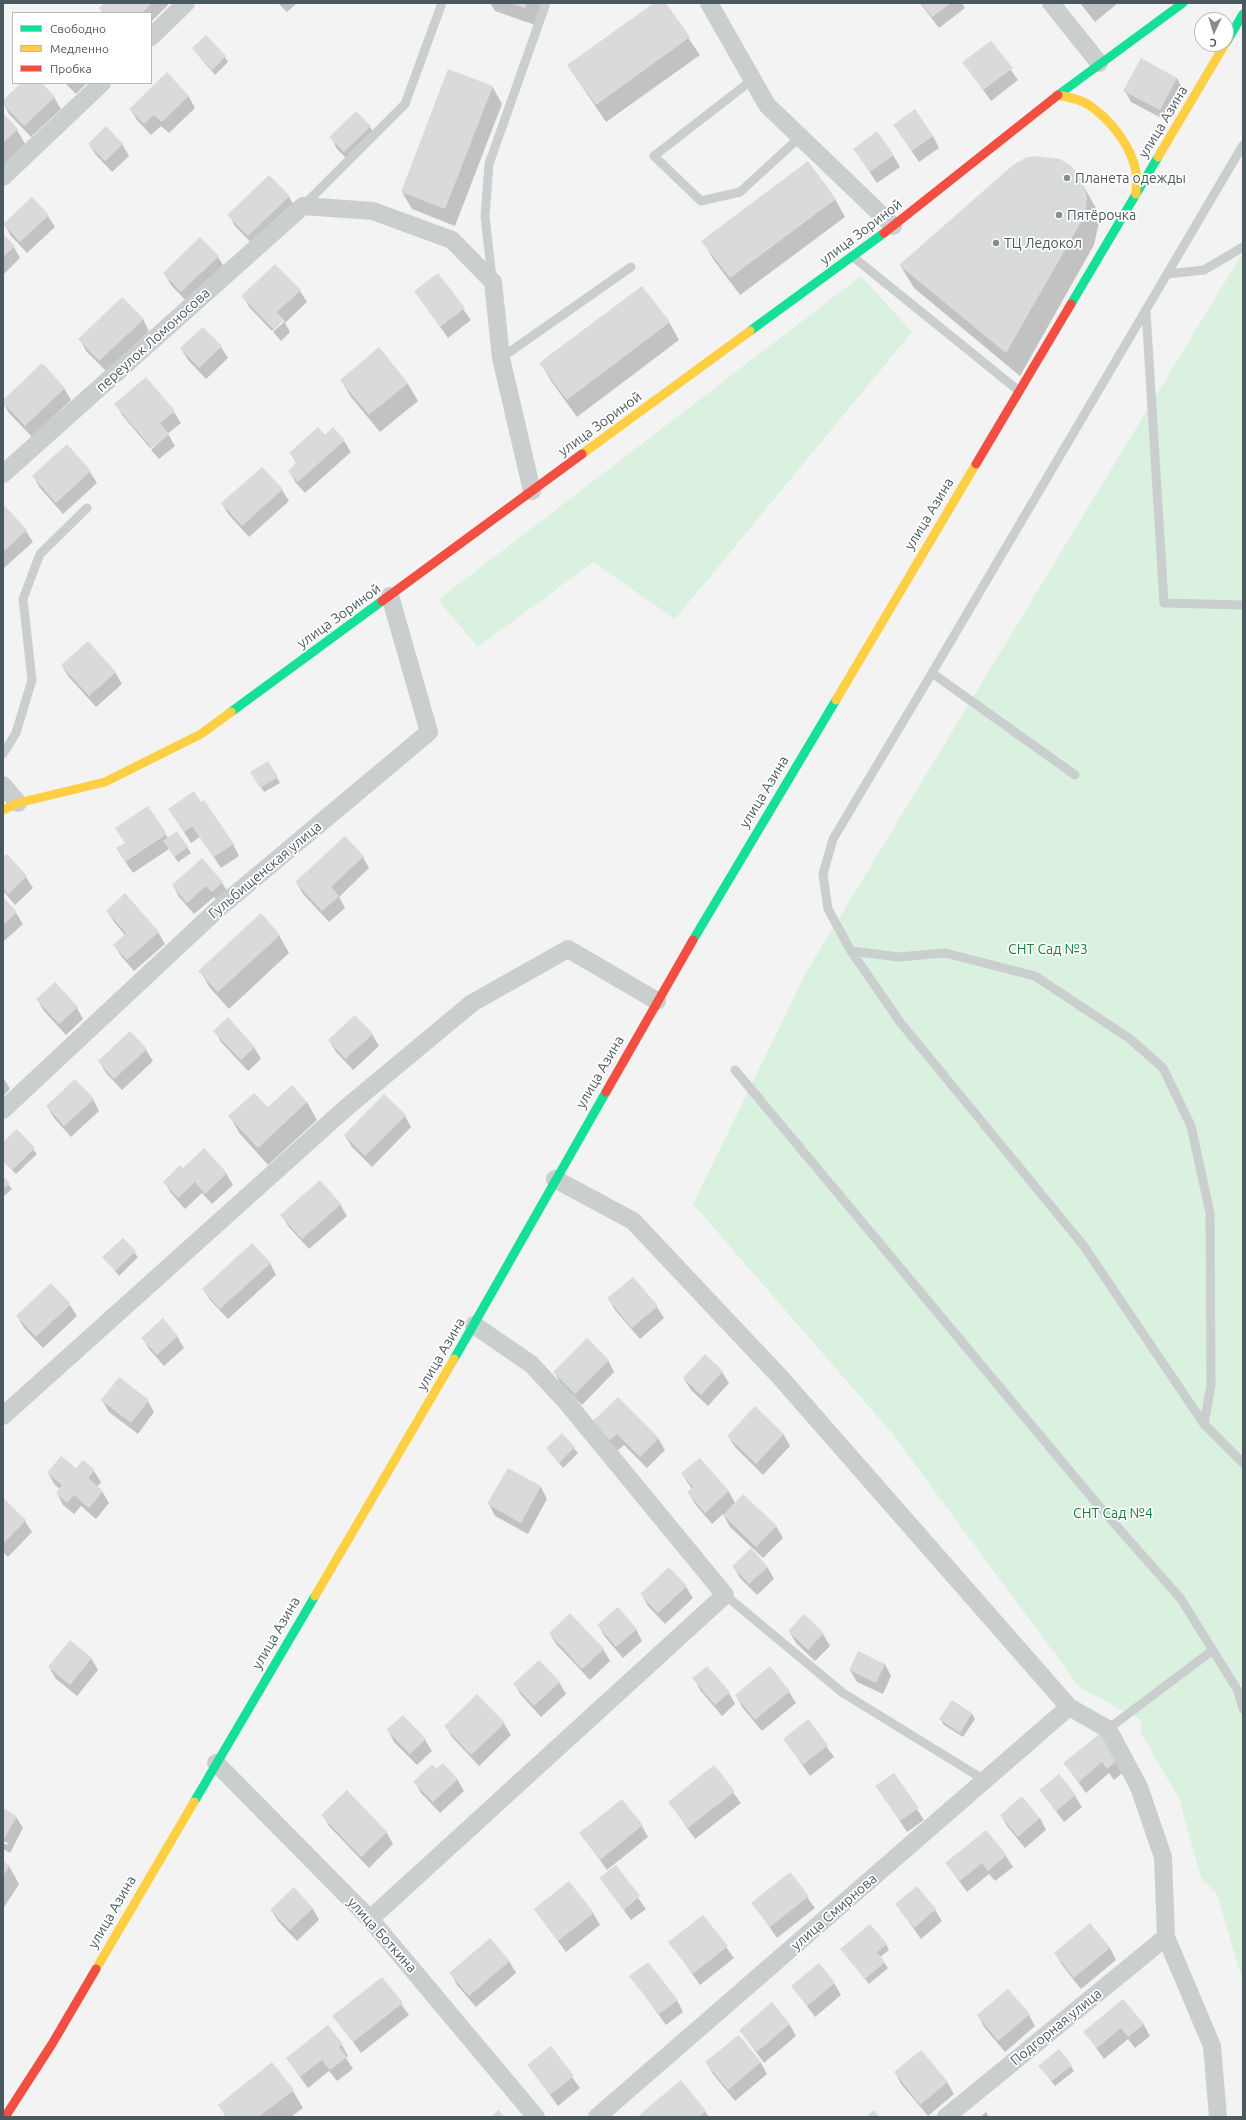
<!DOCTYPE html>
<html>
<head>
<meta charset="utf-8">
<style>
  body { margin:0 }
  #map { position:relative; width:1246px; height:2120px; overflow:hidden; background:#f3f3f3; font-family:Ubuntu,sans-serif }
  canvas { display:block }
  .frame { position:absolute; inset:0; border:4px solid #4a595f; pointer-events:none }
  .legend { position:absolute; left:12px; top:12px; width:140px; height:72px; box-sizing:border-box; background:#fff; border:1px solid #b7bdbf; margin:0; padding:5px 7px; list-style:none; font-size:12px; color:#4a595f }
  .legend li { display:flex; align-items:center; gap:8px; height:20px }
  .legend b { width:20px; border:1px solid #b7bdbf }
  .north { position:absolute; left:1194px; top:12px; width:40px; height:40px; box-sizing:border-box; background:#fff; border:1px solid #b7bdbf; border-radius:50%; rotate:184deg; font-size:11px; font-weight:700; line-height:16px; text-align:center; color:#4a595f }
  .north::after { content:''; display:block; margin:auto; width:14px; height:18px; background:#858f93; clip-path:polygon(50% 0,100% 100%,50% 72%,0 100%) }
</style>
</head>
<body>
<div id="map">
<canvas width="1246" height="2120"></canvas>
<div class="frame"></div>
<ul class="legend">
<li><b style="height:5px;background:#16e098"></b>Свободно</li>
<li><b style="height:5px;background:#ffcf43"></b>Медленно</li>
<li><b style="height:5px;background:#f24e42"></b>Пробка</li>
</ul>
<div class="north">С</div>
</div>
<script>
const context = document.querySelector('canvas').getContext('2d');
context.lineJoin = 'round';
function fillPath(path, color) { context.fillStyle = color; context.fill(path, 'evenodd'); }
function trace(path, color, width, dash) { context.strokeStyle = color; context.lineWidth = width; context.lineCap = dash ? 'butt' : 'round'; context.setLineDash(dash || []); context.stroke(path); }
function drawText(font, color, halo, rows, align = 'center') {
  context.font = font + ' Ubuntu,sans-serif'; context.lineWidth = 3.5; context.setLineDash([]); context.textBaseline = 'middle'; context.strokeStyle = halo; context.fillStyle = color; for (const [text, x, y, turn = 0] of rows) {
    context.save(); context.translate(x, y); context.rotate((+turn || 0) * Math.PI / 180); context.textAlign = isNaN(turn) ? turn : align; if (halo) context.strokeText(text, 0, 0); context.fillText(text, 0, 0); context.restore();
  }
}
fillPath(new Path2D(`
  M1243 252V1982L1217 1894 1201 1878 1179 1798 1140 1732 1141 1720 1080 1688 891 1432 693 1204 807 971Z
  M861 276 912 332 675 619 593 562 478 647 438 600Z`), '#d9f1de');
fillPath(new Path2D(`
  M106 3H167L168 5 151 22V13H103L100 8Z
  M278 3H297L287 12Z
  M490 3H543L535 25 495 11Z
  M655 3H664L700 55 606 122 568 66Z
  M920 3H962L965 8 939 28Z
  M1080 3H1118L1095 22Z
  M991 42 1018 80 991 101 964 63Z
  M193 49 225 57 228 62 215 75Z
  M167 74 189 97 195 108 169 133 161 126 151 135 137 120 130 109Z
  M1177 78 1183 90 1167 121 1131 102 1125 91Z
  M23 83H41L54 97 61 109 31 137 9 114 3 103Z
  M65 83H87L76 94Z
  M492 86 502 104 455 226 412 209 402 192Z
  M3 115 17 130 27 147 3 170Z
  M894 125 933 136 939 148 919 162Z
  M370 127 377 138 351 163 337 149 331 137Z
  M89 144H122L129 156 112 172 96 155Z
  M854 149 893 155 900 167 877 183Z
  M808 163 835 199 845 217 740 295 713 259 703 241Z
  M269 176 289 197 296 208 255 247 235 226 229 215Z
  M1078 176 1097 210 1099 222 1094 245 1020 376 914 288 900 265Z
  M48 216 55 227 27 253 11 236 4 224Z
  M3 235 14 247 20 258 3 275Z
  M218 257 225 268 188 303 171 285 164 273Z
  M438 274 471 320 448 338 415 291Z
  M300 291 307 302 285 323 290 332 281 341 273 332 284 322V319L272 331 249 307 243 296Z
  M143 319 149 331 107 372 86 351 80 339Z
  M669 322 679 340 577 417 551 381 541 364Z
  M203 328 221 347 228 358 206 379 188 360 181 349Z
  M378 349 408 384 418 401 380 432 351 397 341 380Z
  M146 378 174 412 181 423 150 448 122 415 116 404Z
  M64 388 71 400 32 437 9 413 3 402Z
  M333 428 344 441 351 452 305 493 296 483 289 471 297 464 291 454 324 436Z
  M168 434 175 446 159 459 151 450Z
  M67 446 90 472 97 483 63 514 40 488 33 476Z
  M282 490 289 501 249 537 229 515 222 504Z
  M4 506 26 531 33 542 4 568Z
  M62 666 115 672 122 684 96 707 69 677Z
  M268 762 280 783 264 792 252 772Z
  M147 807 168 838 177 832 191 853 178 862 169 849 133 873 124 860 125 843Z
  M169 809 233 844 239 856 221 868 200 837 191 843Z
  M6 855 26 877 33 888 15 905 3 891V858Z
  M363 857 369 868 339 897 345 908 329 922 303 894 296 882Z
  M222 883 229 894 219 903 214 897 194 914 179 897 173 885Z
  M3 899 16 913 23 924 3 942Z
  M107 911 158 932 165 944 134 971 121 956 114 945 125 935 114 922Z
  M279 935 289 953 229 1009 210 988 200 971Z
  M37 999 77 1008 83 1019 66 1035 44 1011Z
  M215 1031 254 1047 261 1059 248 1071 221 1042Z
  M372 1034 379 1046 353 1070 336 1052 329 1040Z
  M146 1050 153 1061 122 1090 106 1073 99 1061Z
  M3 1077 10 1089 3 1096Z
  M93 1099 99 1111 71 1137 54 1118 47 1106Z
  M307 1102 317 1120 268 1165 240 1134 230 1117Z
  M405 1116 411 1127 372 1167 352 1147 345 1136Z
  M17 1130 37 1154 16 1174 3 1161V1144Z
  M226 1173 233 1185 212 1204 202 1193 185 1209 171 1193 164 1182Z
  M3 1177 12 1189 3 1197Z
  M340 1204 347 1216 309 1249 288 1226 282 1215Z
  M123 1239 138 1257 119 1276 104 1257Z
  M270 1263 276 1275 228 1319 210 1300 203 1289Z
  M51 1284 70 1305 77 1316 43 1348 24 1328 17 1316Z
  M608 1298 657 1307 664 1318 640 1339 615 1310Z
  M177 1336 184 1348 164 1366 149 1349 143 1338Z
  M608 1360 614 1372 582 1405 561 1384 554 1372Z
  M722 1372 729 1383 708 1406 691 1390 684 1379Z
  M102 1400 148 1401 154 1412 138 1434 109 1412Z
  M755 1408 784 1435 790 1446 763 1475 735 1447 728 1436Z
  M594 1422 658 1438 665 1450 647 1468 624 1445 617 1451Z
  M562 1434 578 1453 563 1468 547 1448Z
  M700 1459 729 1492 735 1503 776 1526 783 1538 763 1558 730 1527 723 1514 712 1524 695 1504 688 1492 692 1489 682 1474Z
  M508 1469 541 1487 547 1499 528 1534 495 1516 489 1504Z
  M76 1470 94 1471 101 1482 97 1487 102 1491 109 1503 96 1519 81 1506 74 1514 63 1505 57 1493 60 1489 55 1485 48 1473Z
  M3 1499 25 1521 32 1532 8 1557 3 1552Z
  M751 1550 768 1568 774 1579 757 1595 740 1578 733 1566Z
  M686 1587 693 1598 665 1624 648 1606 642 1595Z
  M804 1616 823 1634 830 1646 815 1661 796 1643 789 1631Z
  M599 1626 636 1629 642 1641 623 1658 605 1637Z
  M550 1634 603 1649 610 1661 590 1680 557 1645Z
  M91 1658 98 1670 77 1696 56 1679 49 1667Z
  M885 1664 891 1676 883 1694 857 1682 850 1670Z
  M770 1668 789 1692 796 1703 762 1731 742 1707 736 1695Z
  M694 1678 729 1693 735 1704 722 1716 700 1690Z
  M559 1682 566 1694 541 1717 521 1695 514 1684Z
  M952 1702 972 1714 975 1719 963 1737 944 1725 941 1720Z
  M808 1721 834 1757 810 1776 784 1739Z
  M504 1724 511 1735 479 1766 452 1737 445 1726Z
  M388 1730 425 1740 432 1751 417 1765 394 1742Z
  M1100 1734 1127 1769 1114 1780 1109 1773 1086 1793 1065 1764Z
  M714 1767 741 1803 695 1839 669 1802Z
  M436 1770 457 1779 464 1791 440 1813 421 1793 415 1782Z
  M894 1774 924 1820 907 1832 877 1786Z
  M1040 1790 1075 1796 1082 1807 1064 1822Z
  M347 1791 387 1833 393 1844 369 1868 329 1826 323 1815Z
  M3 1809 16 1817 23 1828 10 1853 3 1849V1843L7 1845 8 1843 3 1841Z
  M1001 1815 1040 1818 1046 1830 1025 1848 1007 1826Z
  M642 1826 648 1837 607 1870 580 1833Z
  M1006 1856 1013 1867 995 1881 989 1874 967 1892 946 1863Z
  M3 1862 9 1866 19 1884 3 1909Z
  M616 1867 646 1909 631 1920 601 1879Z
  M790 1874 815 1908 777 1938 753 1903Z
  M917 1888 935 1910 942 1921 921 1939 896 1904Z
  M293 1889 313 1909 319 1920 297 1941 278 1921 271 1910Z
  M535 1910 593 1913 600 1925 566 1952Z
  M703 1916 734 1958 700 1985 670 1942Z
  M1090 1924 1110 1948 1116 1960 1081 1989 1062 1965 1055 1953Z
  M886 1944 889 1950 880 1957 888 1968 869 1984 841 1949Z
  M509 1961 516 1973 476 2007 457 1985 451 1973Z
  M631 1976 677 2000 683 2012 666 2025Z
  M382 1978 409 2015 361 2053 334 2016Z
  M834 1983 841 1995 815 2017 792 1986Z
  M1123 2000 1144 2025 1150 2036 1135 2048 1128 2039 1104 2059 1085 2032Z
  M772 2004 790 2025 796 2036 764 2063 740 2030Z
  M978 2015H1029L1035 2026 1005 2052 984 2027Z
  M738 2036 761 2063 767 2074 735 2101 713 2074 706 2062Z
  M342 2045 348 2056 346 2058 353 2069 337 2081 329 2071 308 2088 287 2059Z
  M551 2048 580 2088 558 2106 528 2065Z
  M1040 2066H1071L1074 2071 1055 2086Z
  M895 2072 947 2082 954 2094 928 2116 901 2084Z
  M293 2091 303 2108 291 2117H226L219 2105Z
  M705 2111 709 2117H638Z
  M986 2112 989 2117H980Z`), '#0003');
fillPath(new Path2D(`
  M104 3H152L142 13H104L99 8Z
  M510 3H527L525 8Z
  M654 3H666L690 37 596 105 567 65Z
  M921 3H951L932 17Z
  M206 35 226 56 212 70 192 48Z
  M991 41 1013 68 983 90 962 62Z
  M1141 58 1177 78 1160 110 1123 91Z
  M448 69 493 86 445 209 401 192Z
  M167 72 189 96 162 122 154 115 144 124 129 109Z
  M21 83H42L55 97 24 126 3 104V100Z
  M915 109 933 136 912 151 893 125Z
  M356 111 371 126 344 152 329 137Z
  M3 113 18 129 3 143Z
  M106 126 123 144 105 161 88 144Z
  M877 131 894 155 870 172 853 149Z
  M1035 156 1060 159 1070 165 1079 175 1084 186 1087 198 1086 208 1081 222 1006 353 899 265 1013 165 1025 158Z
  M808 161 836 199 730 278 701 241Z
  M269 175 290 196 248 236 227 215Z
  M32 197 49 215 20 242 3 224Z
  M3 234 15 246 3 257Z
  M200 237 219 256 181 292 163 273Z
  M275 264 301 290 277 312 284 320 274 330 241 296Z
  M438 273 465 308 440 327 414 291Z
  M642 286 670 322 567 400 539 363Z
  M122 297 144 319 99 361 78 339Z
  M203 327 222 346 199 368 180 348Z
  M379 347 408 383 369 415 340 380Z
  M42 363 65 388 25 426 3 403V400Z
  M146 377 175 411 160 423 169 434 152 448 114 404Z
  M318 427 325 435 333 427 345 440 298 482 288 471 297 462 289 453Z
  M67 444 91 471 56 503 32 476Z
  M262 467 283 489 242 526 221 503Z
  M4 505 27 530 3 552V506Z
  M88 641 116 672 89 696 61 665Z
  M268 761 278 777 260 788 250 772Z
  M194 791 201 802 204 800 234 844 213 857 192 826 184 832 168 809Z
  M148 806 167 834 125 862 116 848 125 843 115 828Z
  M177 831 188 847 174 857 163 841Z
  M345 836 364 856 331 887 339 896 322 911 295 882Z
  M7 854 27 876 8 894 3 888V857Z
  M202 858 223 882 212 892 206 886 187 903 172 885Z
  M125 893 159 932 127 960 113 945 126 933 106 911Z
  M3 897 17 912 3 925Z
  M261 913 280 935 218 992 198 971Z
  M55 982 78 1007 59 1024 36 999Z
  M355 1015 373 1034 345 1059 328 1040Z
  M228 1017 255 1047 241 1060 213 1031Z
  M130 1031 147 1049 114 1079 98 1061Z
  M75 1079 94 1099 64 1126 46 1106Z
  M292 1085 307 1102 258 1148 228 1116 254 1093 268 1107Z
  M384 1094 406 1115 365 1156 344 1135Z
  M17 1129 35 1148 12 1170 3 1160V1142Z
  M204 1148 227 1173 205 1194 195 1182 178 1198 163 1182 180 1165 183 1168Z
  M3 1176 10 1183 3 1189Z
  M320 1180 341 1204 302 1239 280 1215Z
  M123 1238 136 1251 115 1271 102 1257Z
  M252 1243 271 1263 220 1309 202 1289Z
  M633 1277 658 1306 632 1328 607 1298Z
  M51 1283 71 1304 36 1337 16 1316Z
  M163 1318 178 1336 157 1355 141 1338Z
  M587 1338 609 1360 575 1394 553 1372Z
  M705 1354 723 1371 701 1395 683 1378Z
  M119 1377 149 1400 131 1423 101 1400Z
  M618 1397 659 1438 640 1457 617 1434 610 1440 592 1422Z
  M755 1406 784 1434 756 1464 727 1436Z
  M562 1433 575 1447 559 1463 546 1448Z
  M61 1456 76 1468 83 1460 95 1470 88 1478 103 1491 89 1508 74 1495 67 1503 56 1493 62 1485 47 1473Z
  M700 1458 729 1491 705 1513 687 1492 693 1487 681 1473Z
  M508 1468 541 1486 521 1523 487 1504Z
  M743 1494 777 1526 756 1547 723 1515Z
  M3 1498 26 1520 3 1544Z
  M751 1548 768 1567 749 1584 732 1566Z
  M669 1567 687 1586 658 1613 640 1594Z
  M618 1607 637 1629 616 1647 597 1625Z
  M570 1613 604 1649 582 1669 549 1633Z
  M804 1614 824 1633 808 1650 788 1631Z
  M70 1640 92 1658 70 1685 48 1667Z
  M858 1651 885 1664 876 1683 849 1670Z
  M539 1660 560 1682 534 1706 513 1684Z
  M707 1666 730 1692 715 1705 692 1678Z
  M770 1666 790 1691 755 1720 735 1695Z
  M477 1694 505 1723 471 1755 444 1726Z
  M952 1700 972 1713 960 1733 939 1719Z
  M403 1715 426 1739 410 1754 386 1730Z
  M808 1719 828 1745 803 1765 783 1739Z
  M1101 1733 1121 1757 1107 1769 1102 1762 1079 1782 1063 1763Z
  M443 1763 458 1779 433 1802 413 1782 432 1764 436 1769Z
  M714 1765 735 1791 688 1828 668 1802Z
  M894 1773 919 1808 900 1821 875 1786Z
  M1059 1774 1076 1795 1056 1811 1039 1790Z
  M347 1790 387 1832 361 1857 321 1815Z
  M1022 1796 1040 1818 1018 1837 1000 1815Z
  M622 1799 643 1825 600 1860 579 1833Z
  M3 1808 17 1816 3 1841Z
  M986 1830 1007 1855 988 1871 982 1863 960 1881 945 1863Z
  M3 1861 10 1866 3 1876Z
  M616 1865 640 1896 624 1910 599 1878Z
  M790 1872 809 1896 770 1927 751 1903Z
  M569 1881 594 1913 558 1941 534 1909Z
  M917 1886 936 1909 914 1928 895 1904Z
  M294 1887 313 1908 290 1930 270 1910Z
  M703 1915 728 1946 693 1974 668 1942Z
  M1090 1923 1110 1948 1074 1978 1054 1953Z
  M870 1924 887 1944 877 1952 885 1962 865 1979 840 1949Z
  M490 1938 510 1961 469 1996 449 1973Z
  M648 1962 678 2000 659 2014 629 1976Z
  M819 1963 835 1983 807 2006 791 1986Z
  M382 1977 403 2003 353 2042 332 2016Z
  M1008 1989 1030 2014 998 2041 977 2015Z
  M1123 1999 1144 2024 1128 2037 1121 2028 1097 2048 1083 2032Z
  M772 2002 790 2024 757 2052 739 2030Z
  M328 2025 343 2044 339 2047 347 2057 330 2070 322 2060 300 2077 286 2058Z
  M739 2035 761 2062 728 2090 705 2062Z
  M551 2046 574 2076 550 2095 527 2065Z
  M1059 2049 1072 2065 1052 2081 1038 2066Z
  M921 2050 948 2082 920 2105 894 2072Z
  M272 2062 294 2090 261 2115 263 2117H227L218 2105Z
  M681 2080 706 2111 698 2117H637Z
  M499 2110 504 2117H490Z
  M874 2110 879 2117H866Z`), '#d9dbdb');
trace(new Path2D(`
  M752 80 654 156 701 201 740 192 800 137
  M303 206 405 104 442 3
  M852 256 1019 391
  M1167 274 1204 270 1243 247
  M492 278 485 216 489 164 546 3
  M1146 311 1164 603 1243 605
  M501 358 631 267
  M932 673 833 839 823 874 828 909 851 951 900 1022 1083 1245 1204 1424 1243 1463
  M3 754 16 733 32 680 23 599 40 554 87 508
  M1075 775 932 673 1243 145
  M851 951 899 957 945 953 1035 976 1130 1039 1163 1068 1191 1126 1210 1213 1211 1385 1204 1424
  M735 1070 1098 1505 1181 1599 1238 1691 1243 1709
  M725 1595 843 1693 986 1781
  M1108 1729 1213 1650`), '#cacecf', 9);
trace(new Path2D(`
  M709 3 767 105 893 226
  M1051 3 1099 63
  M151 37 186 3
  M3 177 102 83
  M3 474 303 206 373 211 452 240 493 282 501 358 532 491
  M3 785 18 803
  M3 1110 219 908 429 732 390 596
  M555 1179 633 1221 780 1377 1069 1707 1108 1729 1139 1787 1163 1857 1166 1937 1212 2046 1218 2117
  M3 1416 347 1107 472 1003 568 949 657 1001
  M216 1763 370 1919 536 2117
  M370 1919 725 1595 568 1404 531 1364 474 1325
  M597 2117 1069 1707
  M946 2117 1166 1937`), '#cacecf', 18);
trace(new Path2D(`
  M1226 43 1243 14
  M1058 95 1183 3
  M1071 304 1158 157
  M750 331 884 233
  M231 712 382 601
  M693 940 836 700
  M454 1359 606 1092
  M194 1802 315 1596`), '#16e098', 9);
trace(new Path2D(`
  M1057 95C1068 97 1080 99 1089 105 1110 119 1132 147 1136 172 1137 179 1136 187 1136 194
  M1158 157 1225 44
  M582 454 750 331
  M836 700 976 464
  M3 810 18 803 105 782 201 734 231 712
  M315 1596 454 1359
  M96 1969 194 1802`), '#ffcf43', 9);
trace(new Path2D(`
  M884 233 1058 95
  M976 464 1071 304
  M382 601 582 454
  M606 1092 693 940
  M5 2117 52 2044 96 1969`), '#f24e42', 9);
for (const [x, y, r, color] of [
  [1067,178,4,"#858f93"],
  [1059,215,4,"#858f93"],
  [996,243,4,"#858f93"]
]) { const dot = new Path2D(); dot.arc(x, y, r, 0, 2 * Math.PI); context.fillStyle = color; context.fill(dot); trace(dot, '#fff', 1.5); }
drawText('14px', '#4a595f', '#fff', [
  ["улица Азина",1163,122,-59],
  ["улица Зориной",861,232,-37],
  ["переулок Ломоносова",153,340,-42],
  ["улица Зориной",600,424,-36],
  ["улица Азина",929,514,-59],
  ["улица Зориной",339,616,-36],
  ["улица Азина",764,792,-59],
  ["Гульбищенская улица",265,870,-40],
  ["улица Азина",600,1072,-60],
  ["улица Азина",441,1354,-60],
  ["улица Азина",276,1633,-60],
  ["улица Азина",112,1912,-60],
  ["улица Смирнова",834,1912,-41],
  ["улица Боткина",382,1935,48],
  ["Подгорная улица",1056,2027,-39]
]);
drawText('14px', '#4a595f', '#fff', [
  ["Планета одежды",1075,178],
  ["Пятёрочка",1067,215],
  ["ТЦ Ледокол",1004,243]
], 'left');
drawText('14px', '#1b803a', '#fff', [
  ["СНТ Сад №3",1048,949],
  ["СНТ Сад №4",1113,1513]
]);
</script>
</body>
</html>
